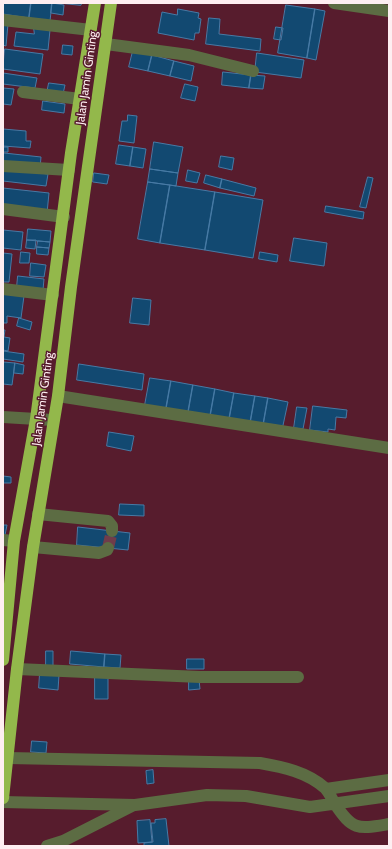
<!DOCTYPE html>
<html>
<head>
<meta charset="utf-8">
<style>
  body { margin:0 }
  #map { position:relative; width:392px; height:849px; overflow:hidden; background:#571c2d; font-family:Cabin,sans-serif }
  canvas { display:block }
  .frame { position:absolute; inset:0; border:4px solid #feeef1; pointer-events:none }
</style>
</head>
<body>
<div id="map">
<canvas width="392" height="849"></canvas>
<div class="frame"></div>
</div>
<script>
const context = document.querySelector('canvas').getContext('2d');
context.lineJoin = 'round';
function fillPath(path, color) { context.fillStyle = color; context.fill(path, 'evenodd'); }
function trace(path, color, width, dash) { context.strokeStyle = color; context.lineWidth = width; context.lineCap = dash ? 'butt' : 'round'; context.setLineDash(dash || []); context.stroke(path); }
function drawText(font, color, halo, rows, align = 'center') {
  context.font = font + ' Cabin,sans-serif'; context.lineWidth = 3; context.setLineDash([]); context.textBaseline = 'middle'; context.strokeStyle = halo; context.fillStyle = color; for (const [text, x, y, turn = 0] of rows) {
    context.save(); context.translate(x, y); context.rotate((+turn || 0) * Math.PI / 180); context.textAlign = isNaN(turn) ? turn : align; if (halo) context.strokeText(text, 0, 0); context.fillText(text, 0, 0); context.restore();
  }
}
const building = new Path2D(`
  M3 3H31L29 18 3 14Z
  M31 3H52L50 21 29 18Z
  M52 3 64 5 63 15 51 13Z
  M58 3H82L81 5Z
  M286 5 315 9 307 58 278 53Z
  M178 9 199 13 198 18 201 19 199 33H195L194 40 158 33 162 12 177 15Z
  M315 9 325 11 316 60 307 58Z
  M209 18 220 19 219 34 261 39 260 51 206 44Z
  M3 24H8L6 46 3 45Z
  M276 27 283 28 281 40 274 39Z
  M34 28 50 30 48 50 14 46 16 32 34 34Z
  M63 45 73 46 72 55 62 54Z
  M5 49 43 54 40 74 3 69Z
  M133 51 152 55 148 71 129 67Z
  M257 53 304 60 301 78 255 72Z
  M152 55 174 61 170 76 148 71Z
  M174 61 194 66 191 81 170 76Z
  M223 72 251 75 249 88 222 85Z
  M3 73 37 78 35 88 3 84Z
  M251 75 265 76 263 89 249 88Z
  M49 83 65 85 63 94 47 93Z
  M185 84 198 87 195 101 181 98Z
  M3 88 14 89 11 105 3 104Z
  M43 101 65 104 64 113 42 110Z
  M128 115 137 116 134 143 119 141 122 121H127Z
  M3 129 26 131V141H31L30 148 3 146Z
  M154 142 183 147 178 173 150 169Z
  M119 145 133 147 130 166 116 164Z
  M3 147H8V152H3Z
  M133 147 146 149 143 168 130 166Z
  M4 153 41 157 40 168 3 164Z
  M221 156 234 158 232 170 219 167Z
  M3 169 48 174 46 186 3 181Z
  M150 169 178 173 176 186 148 182Z
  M188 170 200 173 197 183 186 181Z
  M94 173 109 175 107 184 93 182Z
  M206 175 222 179 220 188 204 183Z
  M368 177 373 178 366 208 360 207Z
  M222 179 256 188 254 196 220 188Z
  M148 182 170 185 160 243 138 239Z
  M170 185 215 192 205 250 160 243Z
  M3 188 49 193 47 213 3 208Z
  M215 192 263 200 253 258 205 250Z
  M326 206 364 212 363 219 325 212Z
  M28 229 51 231 50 242 27 240Z
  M3 230 23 232 21 250 3 248Z
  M294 238 327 243 324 266 290 261Z
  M27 240H36L35 249 26 248Z
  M38 241 50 242 49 248 37 247Z
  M37 247 49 248 48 255 37 254Z
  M21 252 30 253 29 263H20Z
  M260 252 278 255 277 262 259 259Z
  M3 253 12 254 9 282H3Z
  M31 263 46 265 44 277 30 276Z
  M18 276 44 279 43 290 17 287Z
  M3 293 24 296 21 318 7 316V323H3Z
  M133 298 151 300 149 325 130 323Z
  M19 318 32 322 30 330 17 326Z
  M3 330H5L4 337 10 338 8 351 3 350Z
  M3 351 24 354 23 362 3 359Z
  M3 362 15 363 12 385 3 384Z
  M15 363 24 365 23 374 14 373Z
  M79 364 144 374 142 390 77 380Z
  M150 378 171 381 166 409 145 405Z
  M171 381 193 385 188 413 166 409Z
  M193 385 215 389 210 417 188 413Z
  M215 389 234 393 229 420 210 417Z
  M234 393 255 396 250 424 229 420Z
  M255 396 268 398 263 426 250 424Z
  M268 398 288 402 282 430 263 426Z
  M313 406 347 410 346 418 336 417 335 430 328 429V432L310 430Z
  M297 407 307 408 303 429 294 428Z
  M109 432 134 436 131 451 107 446Z
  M3 476 11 477V483H3Z
  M120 504 144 505V516L119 515Z
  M3 525H7L5 535 3 534Z
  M78 527 130 533 128 550 77 545Z
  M46 651H53V667H46Z
  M71 651 105 654 104 667 70 664Z
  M105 654 121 655 120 668 104 667Z
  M187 659H204V669H187Z
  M40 673 59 675 58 690 39 688Z
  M95 675 108 676V699H95Z
  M189 680H199L200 689 189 690Z
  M32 741 47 742 46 753 31 752Z
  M153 770 154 783 147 784 146 771Z
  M166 819 169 846H144V843L153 842 151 823H155V820Z
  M150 820 152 842 138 843 137 821Z`);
fillPath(building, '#124971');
trace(building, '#477aa5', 1);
trace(new Path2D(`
  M108 548 112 531`), '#703c4a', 12, [12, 6]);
trace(new Path2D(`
  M334 3 389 11
  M3 20 91 30
  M106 44 189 55 253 71
  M23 92 80 99
  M3 166 69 170
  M3 209 64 217
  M3 289 53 295
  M58 396 389 448
  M3 417 53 420
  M38 514 108 521 112 526V531
  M3 540 14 541
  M33 547 99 553 107 550 108 548
  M17 669 200 677H298
  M8 758 260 763C283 767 307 772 325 788 329 792 332 799 335 804 353 831 358 829 389 824
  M326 789 389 780
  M3 802 135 805 207 795 246 796 310 807 389 796
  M47 846 63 841 132 806`), '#5c6c43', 12);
trace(new Path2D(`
  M3 660 14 541 36 419 71 153 95 3
  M3 798 17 669 33 547 58 396 71 287 111 3`), '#93b84b', 12);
drawText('12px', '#feeef1', '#571c2d', [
  ["Jalan Jamin Ginting",87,78,-82],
  ["Jalan Jamin Ginting",43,399,-82]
]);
</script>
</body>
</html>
